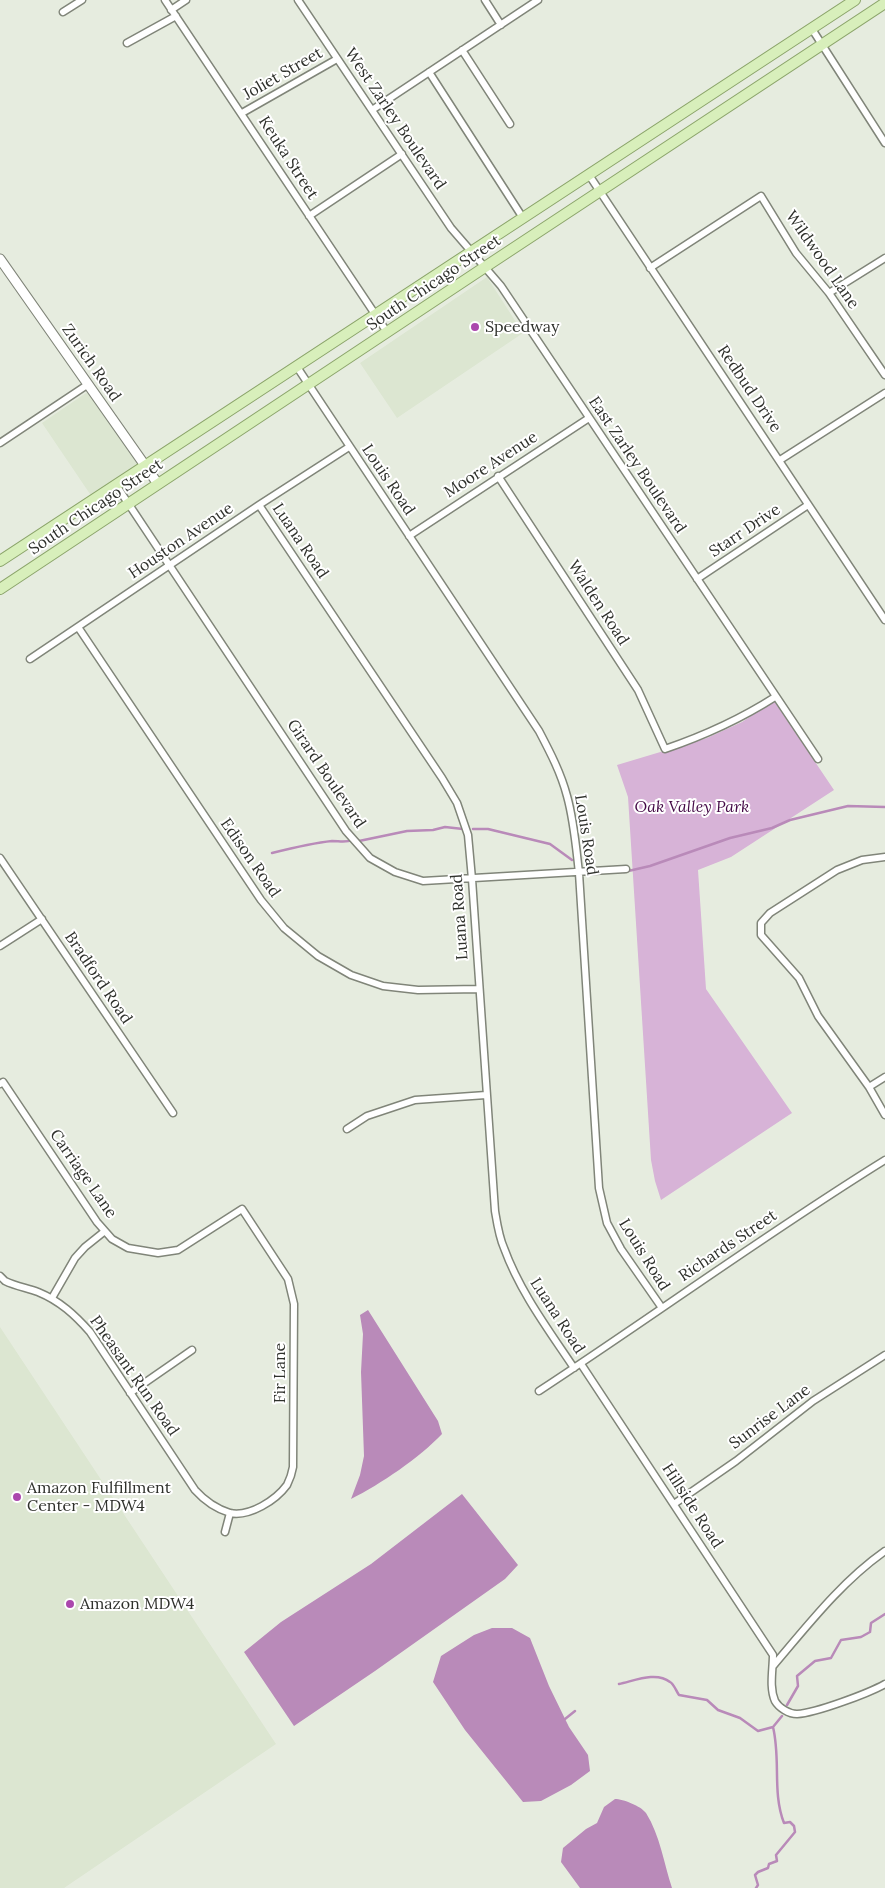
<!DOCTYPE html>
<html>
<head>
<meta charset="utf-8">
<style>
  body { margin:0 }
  canvas { display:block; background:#e6ecdf }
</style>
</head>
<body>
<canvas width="885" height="1888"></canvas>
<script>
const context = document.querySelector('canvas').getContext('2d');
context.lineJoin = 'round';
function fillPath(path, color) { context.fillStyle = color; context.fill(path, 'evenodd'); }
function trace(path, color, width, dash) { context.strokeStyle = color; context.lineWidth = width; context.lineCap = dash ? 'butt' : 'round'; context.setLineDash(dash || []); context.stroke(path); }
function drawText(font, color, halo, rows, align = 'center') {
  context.font = font + ' Lora,serif'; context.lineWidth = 4; context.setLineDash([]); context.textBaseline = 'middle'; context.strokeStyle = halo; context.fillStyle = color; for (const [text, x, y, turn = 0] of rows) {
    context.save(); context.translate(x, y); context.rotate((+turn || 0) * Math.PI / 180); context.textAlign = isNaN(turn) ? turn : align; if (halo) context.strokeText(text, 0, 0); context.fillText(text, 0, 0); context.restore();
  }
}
fillPath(new Path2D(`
  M487 277 523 333 397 418 360 363Z
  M89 391 141 465 92 497 42 423Z
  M0 1327 276 1744 64 1888H0Z`), '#dce6d1');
fillPath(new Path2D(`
  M774 701 834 790 731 857 698 870 706 989 792 1113 661 1200 655 1181 651 1160 628 797 617 765 707 738 742 722Z`), '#d7b3d7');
fillPath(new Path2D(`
  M368 1310 438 1421 442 1434C419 1458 381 1484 351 1499L360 1475 364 1456 361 1372 363 1334 360 1315Z
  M462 1494 518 1565 505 1579 375 1671 294 1726 244 1652 281 1622 371 1564Z
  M492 1628H512L530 1638 549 1686 569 1727 588 1755 590 1771 571 1785 541 1801 523 1802 465 1730 433 1682 441 1656 474 1635Z
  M615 1799C623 1799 641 1806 646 1813 660 1835 664 1864 672 1888H580L561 1862 563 1848 586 1829 597 1823 604 1807Z`), '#b98ab9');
trace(new Path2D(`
  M473 829H488L550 844 572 860
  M359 841 407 831 433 830 445 827 463 829
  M272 853C292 848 312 843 332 841 339 841 346 843 352 840
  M624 872 650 866 730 838 772 828 790 820 848 806 885 807
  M619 1684C634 1681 656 1671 670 1682 674 1684 676 1691 679 1695L707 1700 718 1710 740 1718 758 1731 773 1727
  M787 1705 798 1686 797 1676 815 1661 831 1658 841 1640 861 1637 870 1632 871 1623 885 1614
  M565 1719 575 1711
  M756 1888 758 1885 755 1875 758 1872 768 1868 769 1864 777 1861 776 1855 795 1832 794 1826 790 1822 784 1823C772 1792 781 1760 773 1727L782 1716`), '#b98ab9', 2.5);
const street = new Path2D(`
  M165 0 387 332
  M298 0 451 228 501 286 818 759
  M485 0 501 25
  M171 10 186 0
  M63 12 82 0
  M812 29 885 143
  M127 43 176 16
  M462 50 510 124
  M429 72 523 218
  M372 110 538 0
  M242 113 337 59
  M589 175 885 620
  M309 216 402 154
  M650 268 761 196 796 253 829 293 885 375
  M829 293 885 258
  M297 367 539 731C550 752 561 773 567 796 574 821 576 847 579 873L599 1188 607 1223 621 1249 662 1308
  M0 443 87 385
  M780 460 885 393
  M498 476 638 690 665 749C706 735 739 720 775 697
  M116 485 346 831 370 858 395 872 423 881 626 869
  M259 505 442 778 457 803 468 835 472 879 495 1211C497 1223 499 1237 504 1248 520 1292 548 1329 574 1368
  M409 536 589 418
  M697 579 808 505
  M78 627 261 900 284 928 318 956 351 975 383 986 418 990 479 989
  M30 659 259 505 349 447
  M885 857 862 860 837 870 770 913 761 923V935L799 978 818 1016 869 1087 885 1115
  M0 858 173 1113
  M0 946 42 919
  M0 1084 3 1082 97 1222 112 1239 128 1248 158 1253 178 1250 242 1209 288 1279 294 1304 293 1467C292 1473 290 1479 287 1485 276 1500 250 1517 230 1513 217 1509 204 1500 195 1490L90 1332C75 1315 60 1301 38 1292 27 1288 15 1286 5 1281L0 1276
  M869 1087 885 1077
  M347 1129 367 1116 415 1100 486 1095
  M52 1298 75 1258 85 1247 105 1231
  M581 1364 773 1655C773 1670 769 1687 775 1701 779 1708 789 1714 797 1714 816 1713 869 1693 885 1684
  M539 1391C655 1315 767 1233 885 1160
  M130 1393 192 1350
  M674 1504 736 1461 813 1401 885 1355
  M225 1532 230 1513
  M773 1666C808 1625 841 1582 885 1551`);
const secondary = new Path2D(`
  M0 259 158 484`);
const primary = new Path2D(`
  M0 561 855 0
  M0 589 485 267 885 3`);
trace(street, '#808579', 9);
trace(secondary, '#808579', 11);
trace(primary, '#8ca56b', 12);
trace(street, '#fff', 6);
trace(secondary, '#fff', 9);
trace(primary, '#d8efbb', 10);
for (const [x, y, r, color] of [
  [475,327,5,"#ab47ad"],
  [17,1497,5,"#ab47ad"],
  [70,1604,5,"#ab47ad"]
]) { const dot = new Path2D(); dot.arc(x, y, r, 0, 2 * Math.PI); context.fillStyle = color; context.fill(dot); trace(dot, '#fff', 2); }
drawText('16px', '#2f312c', '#fff', [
  ["Joliet Street",283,74,-30],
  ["West Zarley Boulevard",395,119,56],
  ["Keuka Street",288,158,57],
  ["Wildwood Lane",822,260,55],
  ["South Chicago Street",434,283,-34],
  ["Zurich Road",91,363,55],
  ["Redbud Drive",749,389,56],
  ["Moore Avenue",491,465,-33],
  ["East Zarley Boulevard",637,465,56],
  ["Louis Road",388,480,56],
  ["South Chicago Street",96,507,-34],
  ["Starr Drive",745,531,-34],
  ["Houston Avenue",181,541,-34],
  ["Luana Road",300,541,56],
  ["Walden Road",598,603,57],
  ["Girard Boulevard",326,774,56],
  ["Louis Road",586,835,81],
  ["Edison Road",250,858,55],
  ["Luana Road",460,917,-94],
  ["Bradford Road",98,978,56],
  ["Carriage Lane",83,1174,55],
  ["Richards Street",728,1246,-34],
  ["Louis Road",644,1255,58],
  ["Luana Road",557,1316,57],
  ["Fir Lane",280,1373,-90],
  ["Pheasant Run Road",134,1376,55],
  ["Sunrise Lane",770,1417,-37],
  ["Hillside Road",692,1506,57]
]);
drawText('16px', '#2f312c', '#fff', [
  ["Speedway",485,327],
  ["Amazon Fulfillment",27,1488],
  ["Center - MDW4",27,1506],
  ["Amazon MDW4",80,1604]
], 'left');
drawText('italic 16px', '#440946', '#fff', [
  ["Oak Valley Park",692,807]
]);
</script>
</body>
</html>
